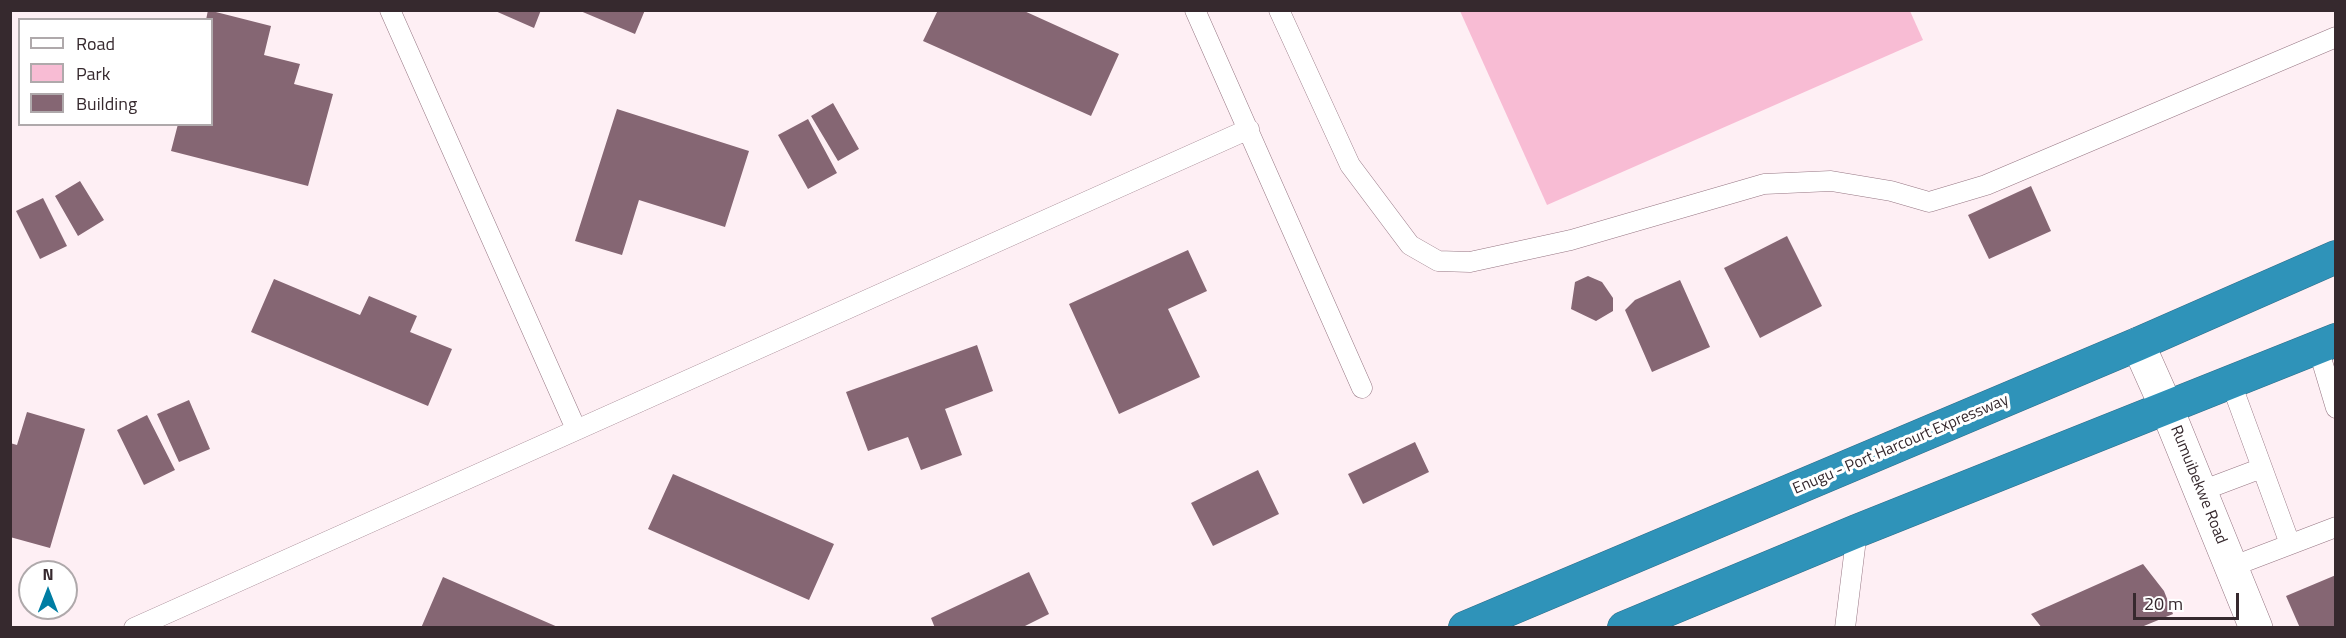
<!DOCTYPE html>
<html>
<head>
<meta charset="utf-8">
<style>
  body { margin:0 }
  #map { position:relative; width:2346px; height:638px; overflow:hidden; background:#feeff4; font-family:"Titillium Web",sans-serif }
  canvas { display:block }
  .frame { position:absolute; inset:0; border:12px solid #36292e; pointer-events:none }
  .legend { position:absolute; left:18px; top:18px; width:195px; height:108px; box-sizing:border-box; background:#fff; border:2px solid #afa9ab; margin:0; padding:8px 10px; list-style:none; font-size:18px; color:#36292e }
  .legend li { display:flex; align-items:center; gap:12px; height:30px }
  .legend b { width:30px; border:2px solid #afa9ab }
  .north { position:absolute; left:18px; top:560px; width:60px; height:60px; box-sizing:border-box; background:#fff; border:2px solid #afa9ab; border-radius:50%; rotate:0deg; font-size:16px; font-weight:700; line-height:24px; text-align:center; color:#36292e }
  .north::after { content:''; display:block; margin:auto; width:21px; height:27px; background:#007da3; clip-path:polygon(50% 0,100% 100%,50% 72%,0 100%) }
  .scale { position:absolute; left:2133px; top:593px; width:106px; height:27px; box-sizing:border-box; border:3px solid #36292e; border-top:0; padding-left:8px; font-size:18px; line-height:21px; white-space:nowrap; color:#36292e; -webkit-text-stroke:4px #fff; paint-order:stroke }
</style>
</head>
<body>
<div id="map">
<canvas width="2346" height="638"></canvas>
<div class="frame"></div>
<ul class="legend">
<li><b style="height:8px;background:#fff"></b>Road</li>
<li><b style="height:16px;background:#f8bcd4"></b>Park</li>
<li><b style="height:16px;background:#856673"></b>Building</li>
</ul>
<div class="north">N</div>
<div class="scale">20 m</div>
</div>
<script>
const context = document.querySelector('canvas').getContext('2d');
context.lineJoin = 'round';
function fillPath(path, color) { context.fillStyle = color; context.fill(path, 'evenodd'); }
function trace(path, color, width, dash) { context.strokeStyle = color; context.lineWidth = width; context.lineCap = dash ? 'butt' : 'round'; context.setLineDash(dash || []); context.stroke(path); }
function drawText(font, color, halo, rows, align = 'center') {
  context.font = font + ' "Titillium Web",sans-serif'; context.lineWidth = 6; context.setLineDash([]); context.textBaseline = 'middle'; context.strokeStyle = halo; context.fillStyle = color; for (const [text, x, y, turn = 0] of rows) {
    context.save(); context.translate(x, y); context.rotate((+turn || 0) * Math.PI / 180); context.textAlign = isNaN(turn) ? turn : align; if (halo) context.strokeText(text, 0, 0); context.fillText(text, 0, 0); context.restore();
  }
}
fillPath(new Path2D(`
  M1460 11H1910L1923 40 1547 205Z`), '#f8bcd4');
fillPath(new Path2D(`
  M208 10 271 26 264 55 300 64 294 84 333 94 308 186 171 151 178 124H212V20H206Z
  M493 10H541L534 28Z
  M578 10H645L635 34Z
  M938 10H1022L1119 54 1091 116 923 41Z
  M833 103 859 149 838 161 811 116Z
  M617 109 749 151 725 227 639 200 622 255 575 241Z
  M808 119 837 173 808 189 778 135Z
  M80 181 104 220 78 236 55 196Z
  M2031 186 2051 231 1989 259 1968 215Z
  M43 198 67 246 40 259 16 211Z
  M1787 236 1822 306 1760 338 1724 268Z
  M1188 250 1207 291 1168 309 1200 377 1119 414 1069 304Z
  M1588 276 1602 282 1613 298V311L1596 321 1571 309 1575 282Z
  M274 279 360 315 369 296 417 316 410 332 452 349 428 406 251 332Z
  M1680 280 1710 347 1652 372 1625 310 1635 300Z
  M977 345 993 391 945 409 962 455 921 470 908 437 868 451 846 392Z
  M189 400 210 449 179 462 157 414Z
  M27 412 85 429 50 548 10 537V443L17 445Z
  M147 415 175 470 144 485 117 430Z
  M1415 442 1429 472 1363 504 1348 474Z
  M1258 470 1279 514 1213 546 1191 503Z
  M673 474 834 544 809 600 648 529Z
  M2143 564 2164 591 2173 614 2139 628H2042L2031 614Z
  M1029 572 1049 614 1021 628H935L931 618Z
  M2336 575V628H2300L2286 596Z
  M443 577 560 628H421Z`), '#856673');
const lane = new Path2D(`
  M390 10 576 429
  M1195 10 1362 388
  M1279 10 1350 165 1410 245 1438 261 1470 262 1571 240 1764 184 1831 181 1891 191 1929 202 1986 185 2336 37
  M2318 348 2336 408
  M2231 383 2290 544
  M2201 491 2262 468
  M2231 567 2336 527
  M134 628 1249 129
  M1845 628 1857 531`);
const street = new Path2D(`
  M2138 344 2167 409 2256 628`);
const highway = new Path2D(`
  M1465 628 2138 344 2336 257
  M1624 628 1857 531 2336 340`);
trace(lane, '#967683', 21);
trace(street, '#967683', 34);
trace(highway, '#316e88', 34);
trace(lane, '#fff', 20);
trace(street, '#fff', 33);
trace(highway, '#2f93b9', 33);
drawText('16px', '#36292e', '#fff', [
  ["Enugu - Port Harcourt Expressway",1901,445,-23],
  ["Rumuibekwe Road",2198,485,68]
]);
</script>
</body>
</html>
